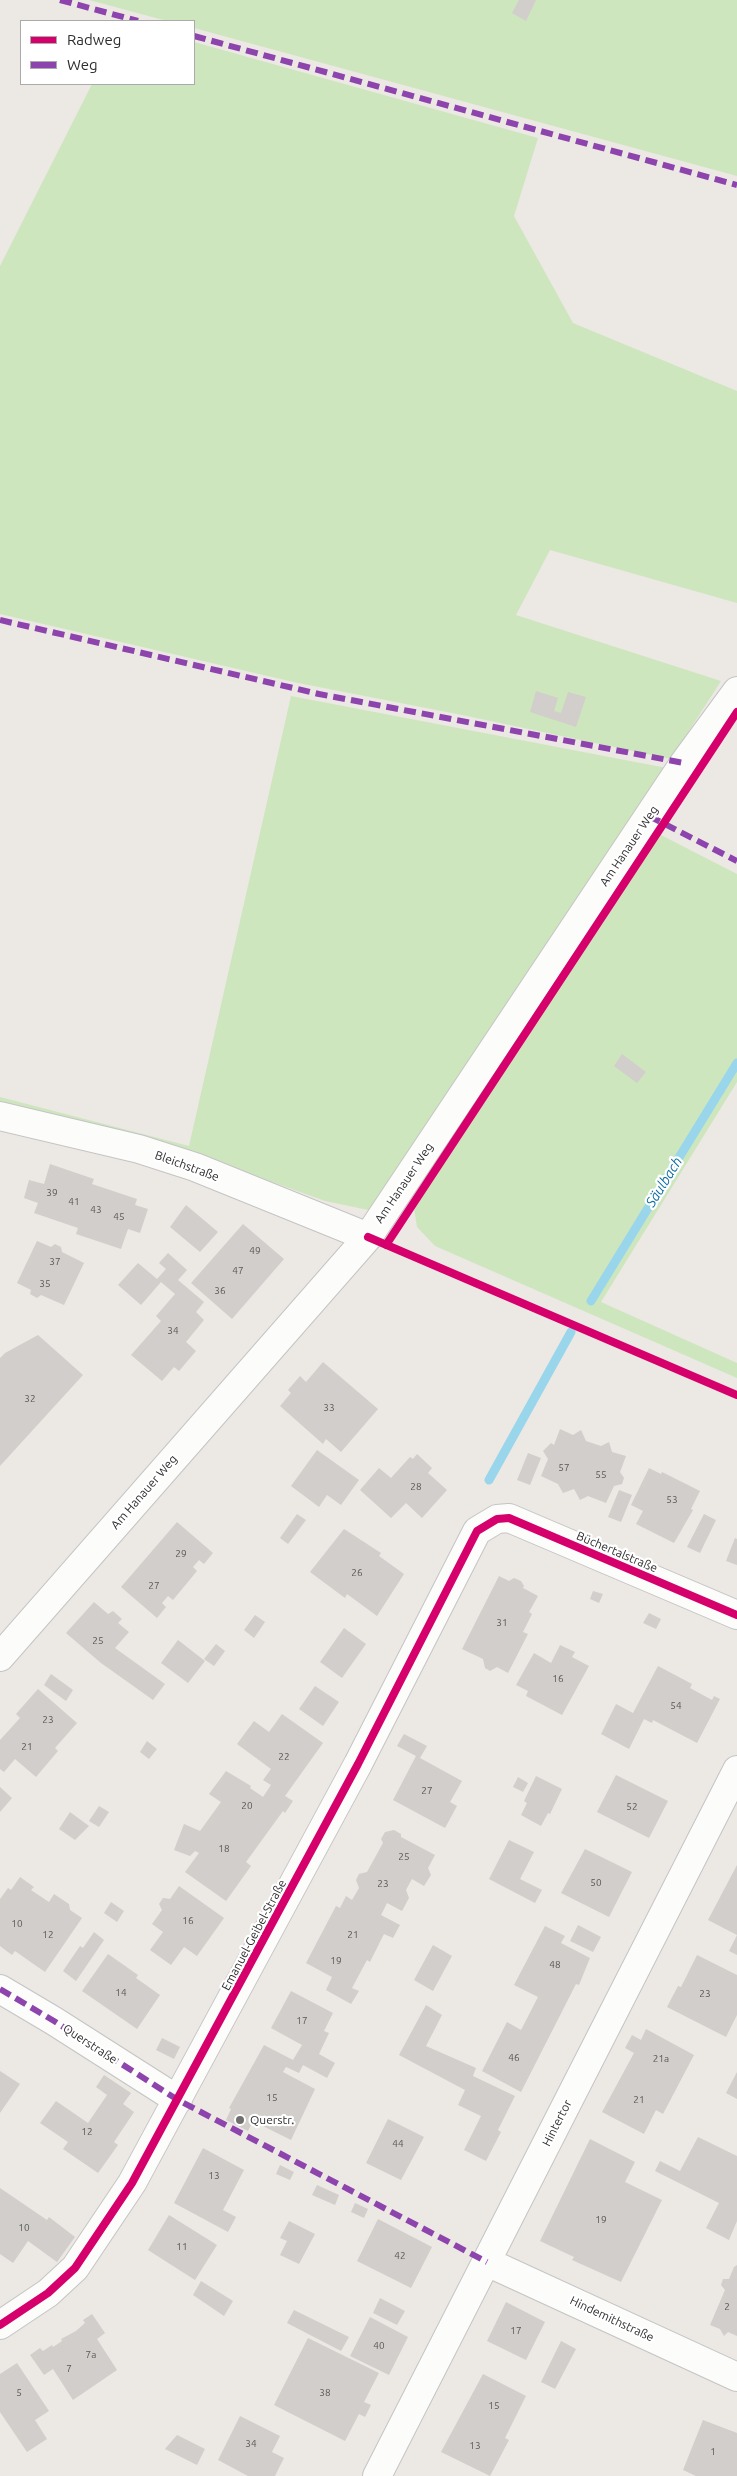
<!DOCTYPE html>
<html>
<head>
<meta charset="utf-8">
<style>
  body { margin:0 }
  #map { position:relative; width:737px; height:2476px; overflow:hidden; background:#ece8e4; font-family:Ubuntu,sans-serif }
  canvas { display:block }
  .legend { position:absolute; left:20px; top:20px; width:175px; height:65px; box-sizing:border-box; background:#fff; border:1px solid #ababab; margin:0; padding:6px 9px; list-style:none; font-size:15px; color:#2e2e2e }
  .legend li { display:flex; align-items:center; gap:10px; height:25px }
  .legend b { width:25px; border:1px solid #ababab }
</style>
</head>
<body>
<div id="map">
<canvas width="737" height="2476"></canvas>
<ul class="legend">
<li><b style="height:6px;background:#d6006c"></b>Radweg</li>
<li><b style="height:6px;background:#8e44ad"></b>Weg</li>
</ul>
</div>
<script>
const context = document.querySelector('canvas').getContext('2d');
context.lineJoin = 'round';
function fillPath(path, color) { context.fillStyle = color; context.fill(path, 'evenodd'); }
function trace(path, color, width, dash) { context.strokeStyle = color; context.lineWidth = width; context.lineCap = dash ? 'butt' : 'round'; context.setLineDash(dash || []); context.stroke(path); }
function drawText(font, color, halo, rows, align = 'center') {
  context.font = font + ' Ubuntu,sans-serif'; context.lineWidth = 4.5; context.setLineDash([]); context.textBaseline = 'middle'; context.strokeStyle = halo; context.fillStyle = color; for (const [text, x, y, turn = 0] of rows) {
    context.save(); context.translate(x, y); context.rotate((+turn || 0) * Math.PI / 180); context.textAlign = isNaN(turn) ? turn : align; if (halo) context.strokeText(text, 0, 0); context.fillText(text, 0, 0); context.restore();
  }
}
fillPath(new Path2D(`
  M89 0H737V176L194 28V21H167Z
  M194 42 538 138 514 216 573 323 737 391V603L550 550 516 615 721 681 671 759 462 715 298 683 0 614V266L92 84H194Z
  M291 696 672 769 378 1212 325 1201 189 1152 0 1105V1097L189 1146Z
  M659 834 737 874V1082L601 1302 737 1363V1378L435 1246 417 1227 414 1208Z`), '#cee6be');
trace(new Path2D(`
  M591 1301 737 1063
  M489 1480 571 1332`), '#99d6ec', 9);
fillPath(new Path2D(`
  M519 0H536L526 21 512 13Z
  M536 691 558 698 554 711 561 713 568 692 586 697 576 727 530 712Z
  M622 1054 646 1072 637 1083 614 1066Z
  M50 1164 94 1179 92 1184 137 1199 135 1205 148 1209 140 1233 128 1229 121 1249 76 1234 78 1228 34 1213 38 1203 24 1198 29 1180 44 1184Z
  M186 1205 218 1232 200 1252 170 1227Z
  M243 1224 284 1259 232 1319 191 1283Z
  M37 1241 51 1247 55 1244 61 1247 62 1252 84 1263 64 1305 41 1295 37 1298 30 1294 31 1290 17 1283Z
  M168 1253 187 1270 178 1280 204 1302 196 1312 204 1320 186 1342 196 1351 179 1371 174 1367 162 1381 131 1355 161 1321 156 1316 175 1294 161 1282 141 1305 118 1285 138 1263 157 1279 166 1269 159 1263Z
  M38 1335 83 1375 0 1466V1358L5 1353Z
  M323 1362 378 1409 341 1452 326 1439 323 1444 280 1406 291 1393 288 1390 300 1376 306 1382Z
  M560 1429 573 1435 581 1430 586 1441 601 1446 609 1442 612 1452 626 1456 620 1472 624 1478 622 1484 614 1486 606 1503 588 1496 580 1500 574 1489 563 1493 558 1484 541 1476 548 1459 543 1451 551 1443 554 1445Z
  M317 1450 359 1480 341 1505 327 1495 319 1507 291 1486Z
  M528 1453 541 1458 530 1485 517 1480Z
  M417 1454 432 1468 428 1473 447 1490 422 1518 406 1503 391 1518 360 1490 379 1468 391 1478 410 1457 413 1459Z
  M649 1468 661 1474 662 1472 700 1491 691 1509 693 1510 674 1543 636 1524 643 1511 631 1505Z
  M619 1490 632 1495 621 1522 608 1517Z
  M297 1514 306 1520 288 1544 280 1538Z
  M704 1514 716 1520 700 1553 687 1547Z
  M177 1522 213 1553 204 1564 199 1560 193 1567 197 1571 173 1600 168 1596 162 1603 166 1607 157 1618 121 1587Z
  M344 1529 381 1553 379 1556 404 1574 377 1616 347 1594 345 1598 310 1572Z
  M735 1538 737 1539V1565L726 1561Z
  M499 1576 509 1581 514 1578 521 1581 524 1586 523 1588 538 1596 529 1612 532 1614 523 1632 528 1634 508 1673 497 1667 490 1671 485 1668 483 1659 462 1649Z
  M593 1591 603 1594 599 1603 590 1599Z
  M94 1602 108 1614 113 1611 122 1619 118 1623 129 1632 115 1648 165 1684 153 1700 101 1663 66 1633Z
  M649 1613 661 1619 656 1629 643 1623Z
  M255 1615 265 1622 254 1638 244 1630Z
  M344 1628 366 1644 342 1678 320 1662Z
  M178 1640 205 1661 188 1683 161 1663Z
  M216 1644 225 1651 214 1666 204 1659Z
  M560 1645 575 1652 572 1657 589 1666 562 1715 526 1696 528 1691 516 1685 534 1653 551 1663Z
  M658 1666 692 1684 690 1688 712 1700 714 1696 720 1699 697 1743 653 1720 652 1723 644 1719 629 1749 601 1734 616 1704 633 1713Z
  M51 1674 73 1690 66 1701 44 1685Z
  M315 1686 339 1702 323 1726 299 1709Z
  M38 1689 77 1723 55 1748 58 1751 36 1777 15 1759 4 1772 0 1769V1740L20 1718 16 1714Z
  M282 1714 323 1743 285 1796 293 1801 285 1813 283 1811 246 1862 251 1866 226 1901 185 1872 199 1853 195 1851 190 1856 174 1850 184 1824 200 1831 221 1802 209 1794 226 1771 251 1786 250 1788 263 1797 271 1785 263 1780 271 1769 237 1744 254 1721 269 1732Z
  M404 1734 427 1746 420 1758 462 1781 450 1802 457 1806 445 1828 393 1800 416 1756 397 1746Z
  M147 1741 157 1749 149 1759 140 1752Z
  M616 1775 668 1801 649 1838 597 1812Z
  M536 1776 562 1789 550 1814 548 1813 541 1826 521 1815 527 1803 524 1801Z
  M518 1777 528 1783 523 1792 513 1787Z
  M0 1787 12 1798 0 1812Z
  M99 1806 109 1812 99 1827 89 1821Z
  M70 1812 89 1826 75 1840 59 1829Z
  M394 1830 401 1834V1837L435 1855 428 1868 431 1875 424 1886 412 1879 406 1890 409 1898 402 1911 387 1903 381 1915 400 1925 393 1938 384 1934 370 1962 367 1960 352 1988 359 1991 351 2004 326 1990 332 1977 306 1963 336 1906 340 1908 346 1896 352 1900 359 1888 356 1880 359 1874 367 1872 383 1843 381 1839 385 1832Z
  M509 1840 534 1852 520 1879 542 1890 535 1903 489 1879Z
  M585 1849 632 1872 609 1917 561 1893Z
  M737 1865V1935L708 1920Z
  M20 1877 34 1887 31 1890 49 1902 54 1894 69 1904 70 1910 82 1918 45 1972 15 1951 12 1955 0 1946V1899L8 1888 11 1890Z
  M179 1886 224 1918 197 1956 184 1947 171 1965 150 1950 163 1932 152 1924 162 1910 159 1904 163 1898 170 1899Z
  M111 1902 124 1911 117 1922 104 1913Z
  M578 1925 601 1937 593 1952 570 1941Z
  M545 1926 565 1936 561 1943 590 1958 579 1985 576 1984 521 2092 482 2071 507 2022 521 2030 538 1997 514 1985Z
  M94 1932 104 1940 76 1981 63 1971 80 1946 83 1948Z
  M737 1935V1955L729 1951Z
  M433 1945 452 1956 433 1991 414 1980Z
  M108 1954 138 1975 136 1978 160 1995 137 2029 82 1991Z
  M697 1955 737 1975V2015L726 2037 667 2007 678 1986 681 1987Z
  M291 1991 333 2013 324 2031 329 2033 319 2054 335 2063 327 2078 303 2065 299 2073 286 2067 283 2072 315 2089 291 2140 253 2121 248 2131 226 2120 231 2109 229 2108 264 2045 293 2060 302 2045 271 2028Z
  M426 2005 442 2015 426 2046 476 2068 473 2076 515 2096 498 2130 501 2132 486 2161 464 2150 481 2116 458 2105 465 2090 399 2055Z
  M646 2029 694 2055 663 2114 656 2110 644 2134 602 2112 634 2053 625 2048 632 2035 641 2040Z
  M162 2038 180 2047 174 2059 156 2050Z
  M0 2071 20 2084 0 2113Z
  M737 2072V2099L726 2093Z
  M104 2075 131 2093 123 2104 134 2112 114 2142 118 2145 98 2173 63 2149 68 2142 40 2123 56 2101 88 2123 107 2095 96 2087Z
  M388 2119 424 2137 401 2180 366 2163Z
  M698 2137 737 2156V2221L729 2240 706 2228 719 2203 655 2171 660 2161 680 2171Z
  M590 2139 635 2162 625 2182 662 2200 621 2282 572 2260 574 2257 540 2241Z
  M203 2148 244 2170 223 2210 236 2217 228 2232 174 2203Z
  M280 2165 294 2172 290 2180 276 2174Z
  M317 2185 339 2195 335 2205 312 2195Z
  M0 2188 47 2220 49 2217 75 2237 57 2262 28 2241 13 2263 0 2254Z
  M355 2203 368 2209 364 2218 351 2212Z
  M169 2215 217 2245 195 2280 148 2250Z
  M378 2219 432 2247 411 2288 357 2261Z
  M289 2221 315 2234 299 2264 280 2255 287 2241 280 2238Z
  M737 2265V2336L728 2332 724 2336 720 2329 710 2325 725 2290 721 2285 723 2279H729L734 2267Z
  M201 2281 233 2301 224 2316 193 2295Z
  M380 2298 405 2311 397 2325 373 2313Z
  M506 2302 545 2322 526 2360 487 2341Z
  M294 2310 349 2337 341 2351 287 2323Z
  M92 2314 105 2333 97 2339 117 2370 73 2400 53 2369 44 2375 30 2355 40 2348 43 2351 52 2345 53 2347 62 2341 61 2339 76 2331 85 2323 83 2320Z
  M370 2317 408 2337 389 2375 350 2356Z
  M308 2338 379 2373 364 2402 371 2405 365 2417 359 2414 345 2441 274 2405Z
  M561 2341 576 2349 555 2389 541 2382Z
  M17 2363 49 2411 35 2420 47 2439 27 2452 0 2412V2374Z
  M483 2374 526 2396 505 2438 509 2440 490 2476 441 2452Z
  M240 2416 280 2436 272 2452 284 2458 275 2476H248L218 2460Z
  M703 2420 737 2433V2476H696L683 2470Z
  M177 2435 205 2449 197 2465 165 2449Z`), '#d1cecb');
const street = new Path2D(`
  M0 1116 139 1149 195 1167 368 1237
  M0 1657 368 1237 684 763 737 691
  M0 1989 54 2021 178 2100
  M487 2262 737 2377
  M0 2325 48 2293 75 2268 132 2183 358 1764 477 1531 497 1519 509 1518 737 1615
  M377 2476 737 1770`);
trace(street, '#c5c4c5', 30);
trace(street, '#fcfcfb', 28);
trace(new Path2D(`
  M60 0 138 21
  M194 36 737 185
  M0 620 319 694 684 763
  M649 816 737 861
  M0 1989 54 2021 178 2100 487 2262`), '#8e44ad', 6, [12, 6]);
trace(new Path2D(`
  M368 1237 737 1395
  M386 1245 737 712
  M0 2325 48 2293 75 2268 132 2183 358 1764 477 1531 497 1519 509 1518 737 1615`), '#d6006c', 8);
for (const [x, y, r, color] of [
  [240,2120,5,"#706f6e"]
]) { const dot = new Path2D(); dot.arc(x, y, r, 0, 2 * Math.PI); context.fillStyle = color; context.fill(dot); trace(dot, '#fff', 2); }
drawText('10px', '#585857', null, [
  ["39",52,1193],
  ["41",74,1202],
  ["43",96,1210],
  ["45",119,1217],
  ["49",255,1251],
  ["37",55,1262],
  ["47",238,1271],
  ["35",45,1284],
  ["36",220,1291],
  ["34",173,1331],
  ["32",30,1399],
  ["33",329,1408],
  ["57",564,1468],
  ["55",601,1475],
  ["28",416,1487],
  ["53",672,1500],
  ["29",181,1554],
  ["26",357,1573],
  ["27",154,1586],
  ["31",502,1623],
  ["25",98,1641],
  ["16",558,1679],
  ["54",676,1706],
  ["23",48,1720],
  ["21",27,1747],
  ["22",284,1757],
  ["27",427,1791],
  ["20",247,1806],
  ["52",632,1807],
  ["18",224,1849],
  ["25",404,1857],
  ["50",596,1883],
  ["23",383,1884],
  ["16",188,1921],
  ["10",17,1924],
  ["12",48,1935],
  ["21",353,1935],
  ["19",336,1961],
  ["48",555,1965],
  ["14",121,1993],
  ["23",705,1994],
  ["17",302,2021],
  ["46",514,2058],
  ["21a",661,2059],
  ["15",272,2098],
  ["21",639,2100],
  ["12",87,2132],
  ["44",398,2144],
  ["13",214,2176],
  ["19",601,2220],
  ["10",24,2228],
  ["11",182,2247],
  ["42",400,2256],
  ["2",727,2307],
  ["17",516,2331],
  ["40",379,2346],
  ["7a",91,2355],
  ["7",69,2369],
  ["5",19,2393],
  ["38",325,2393],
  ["15",494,2406],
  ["34",251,2444],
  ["13",475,2446],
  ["1",713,2452]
]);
drawText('12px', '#2e2e2e', '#fff', [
  ["Am Hanauer Weg",629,846,-56],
  ["Bleichstraße",187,1166,20],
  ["Am Hanauer Weg",404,1183,-56],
  ["Am Hanauer Weg",144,1492,-49],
  ["Büchertalstraße",617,1552,23],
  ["Emanuel-Geibel-Straße",254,1935,-62],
  ["Querstraße",90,2044,33],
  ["Hintertor",557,2123,-63],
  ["Hindemithstraße",612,2319,25]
]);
drawText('12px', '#2e2e2e', '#fff', [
  ["Querstr.",250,2120]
], 'left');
drawText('italic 14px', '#0d6fa3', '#fff', [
  ["Säulbach",664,1182,-58]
]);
</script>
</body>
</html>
